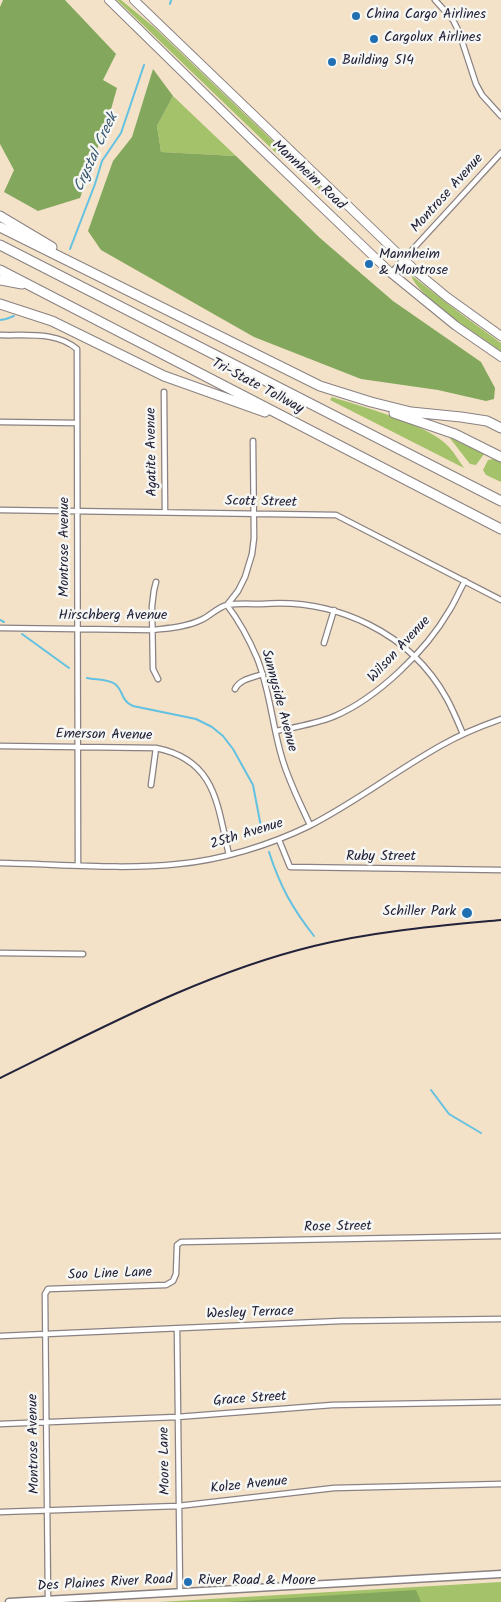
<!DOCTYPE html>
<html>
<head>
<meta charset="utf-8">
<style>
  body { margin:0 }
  canvas { display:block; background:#f3e1c8 }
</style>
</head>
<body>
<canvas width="501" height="1602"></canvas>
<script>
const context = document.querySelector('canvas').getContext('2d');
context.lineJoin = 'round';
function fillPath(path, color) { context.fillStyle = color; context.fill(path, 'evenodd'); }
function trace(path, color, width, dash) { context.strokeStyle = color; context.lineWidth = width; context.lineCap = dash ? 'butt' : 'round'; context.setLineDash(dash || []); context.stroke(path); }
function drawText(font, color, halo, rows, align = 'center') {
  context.font = font + ' Kalam,sans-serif'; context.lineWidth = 5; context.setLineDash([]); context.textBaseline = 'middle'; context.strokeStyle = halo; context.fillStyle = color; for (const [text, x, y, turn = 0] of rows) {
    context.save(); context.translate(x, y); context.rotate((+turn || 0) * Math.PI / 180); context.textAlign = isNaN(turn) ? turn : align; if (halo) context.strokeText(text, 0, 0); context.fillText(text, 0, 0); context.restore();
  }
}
fillPath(new Path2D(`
  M117 0H121L154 27 321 187 319 189 274 151Z
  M173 96 236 156 161 152 157 126Z
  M411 275 461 314 501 343V351C480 336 418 298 411 275Z
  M332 397C362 407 428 424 448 446 454 452 459 461 464 468L330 400Z
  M449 437 484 454 476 465 470 464Z
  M494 459 501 462V482L486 475 483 470 488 460Z
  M501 1582V1602H159Z`), '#a4c269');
fillPath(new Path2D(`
  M3 0H65L116 54 103 80 117 88 110 113 80 198 38 211 4 192 14 170 0 144V7Z
  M153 69 173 96 157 126 161 152 236 156 320 238 393 301 481 362 495 388 494 399 486 401 438 390 361 379 254 337 101 250 88 231 113 161 132 137Z
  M416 1590 421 1602H226Z`), '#83a85d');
trace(new Path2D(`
  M170 4 171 0
  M70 249 95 184 102 161 121 133 144 65
  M0 320 6 319 14 316
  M0 620 4 622
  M22 634 69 668
  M87 678C96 680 108 679 115 684 124 691 120 700 133 706L196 719 212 727 223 736 233 749 253 785 262 832
  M269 852C280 886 292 908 314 936
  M431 1090 449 1114 481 1133`), '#63c1e1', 2);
const minor = new Path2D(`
  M435 0 453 20 459 32 476 84 482 95 501 116
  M391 273 501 153
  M0 335C26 336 56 331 77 349L78 865
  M164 392 165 512
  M0 422 77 423
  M253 441 254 538 252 554 245 577 238 591 227 605C239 621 249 639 257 658 270 690 272 725 282 758 289 782 300 803 310 825
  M0 510 336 515 501 600
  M156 582 154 590 152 606 153 669 158 679
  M0 628 153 630C169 628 186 627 201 620 210 616 218 607 227 605 238 603 251 604 262 604 336 598 411 633 447 699 453 710 458 722 463 734
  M324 643 334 610
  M235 689C240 679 252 678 263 674
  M276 731C296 727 316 724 335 716 377 698 426 651 449 611 455 602 459 591 465 581
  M0 746 156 748C216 760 217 804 229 855
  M151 785 156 748
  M279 840 290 867 501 870
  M0 863C58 864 121 870 178 864 222 860 270 845 309 826 356 802 397 770 442 745 461 734 481 726 501 719
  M0 953 83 954
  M177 1329 180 1593
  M0 1336 341 1321 501 1319
  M0 1424 177 1417 332 1405 501 1402
  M0 1512 178 1506 334 1488 501 1484
  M48 1599 45 1294 48 1289 166 1285 173 1281 176 1274 177 1245 181 1242 501 1236`);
const secondary = new Path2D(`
  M9 1602 501 1574`);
const primary = new Path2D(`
  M109 0 252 140 391 273 456 326 501 357
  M134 0 418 273 447 297 501 336`);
const motorway = new Path2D(`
  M0 216 52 247
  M0 227 320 386 371 402 411 412 461 417 487 421 501 428
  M0 245 501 501
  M0 270 501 529
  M0 280 22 284
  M0 304 52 321 164 376 265 412
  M394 413 455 434 501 457`);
trace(minor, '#8a8282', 7);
trace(secondary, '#8a8282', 9);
trace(primary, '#8a8282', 10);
trace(motorway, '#8a8282', 11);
trace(minor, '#fff', 4.5);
trace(secondary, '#fff', 6);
trace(primary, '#fff', 8);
trace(motorway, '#fff', 9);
trace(new Path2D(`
  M0 1078C102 1028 203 973 314 946 375 931 438 926 501 920`), '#22223b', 2);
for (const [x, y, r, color] of [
  [356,16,5,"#1f6fb2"],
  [374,39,5,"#1f6fb2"],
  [332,62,5,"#1f6fb2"],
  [369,264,5,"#1f6fb2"],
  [467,913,6,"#1f6fb2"],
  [188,1582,5,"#1f6fb2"]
]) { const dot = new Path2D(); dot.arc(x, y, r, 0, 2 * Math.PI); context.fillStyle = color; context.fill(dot); trace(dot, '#f6f6f2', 2); }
drawText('14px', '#22223b', '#f6f6f2', [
  ["China Cargo Airlines",366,16],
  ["Cargolux Airlines",384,39],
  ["Building 514",342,62],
  ["Mannheim",379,256],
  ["& Montrose",379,272],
  ["Schiller Park",456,913,"right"],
  ["River Road & Moore",198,1582]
], 'left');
drawText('14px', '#22223b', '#f6f6f2', [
  ["Mannheim Road",308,176,43],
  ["Montrose Avenue",448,194,-48],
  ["Tri-State Tollway",257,387,28],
  ["Agatite Avenue",153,452,-91],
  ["Scott Street",261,503,1],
  ["Montrose Avenue",66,547,-90],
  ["Hirschberg Avenue",113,617],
  ["Wilson Avenue",400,650,-47],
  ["Sunnyside Avenue",278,701,75],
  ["Emerson Avenue",104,736,1],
  ["25th Avenue",247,835,-17],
  ["Ruby Street",381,858],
  ["Rose Street",338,1228,-1],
  ["Soo Line Lane",110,1275,-2],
  ["Wesley Terrace",250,1314,-2],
  ["Grace Street",250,1400,-4],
  ["Montrose Avenue",35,1444,-91],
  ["Moore Lane",166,1461,-91],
  ["Kolze Avenue",249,1486,-6],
  ["Des Plaines River Road",105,1584,-3]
]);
drawText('italic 15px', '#395a75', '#f6f6f2', [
  ["Crystal Creek",97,153,-65]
]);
</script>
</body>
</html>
